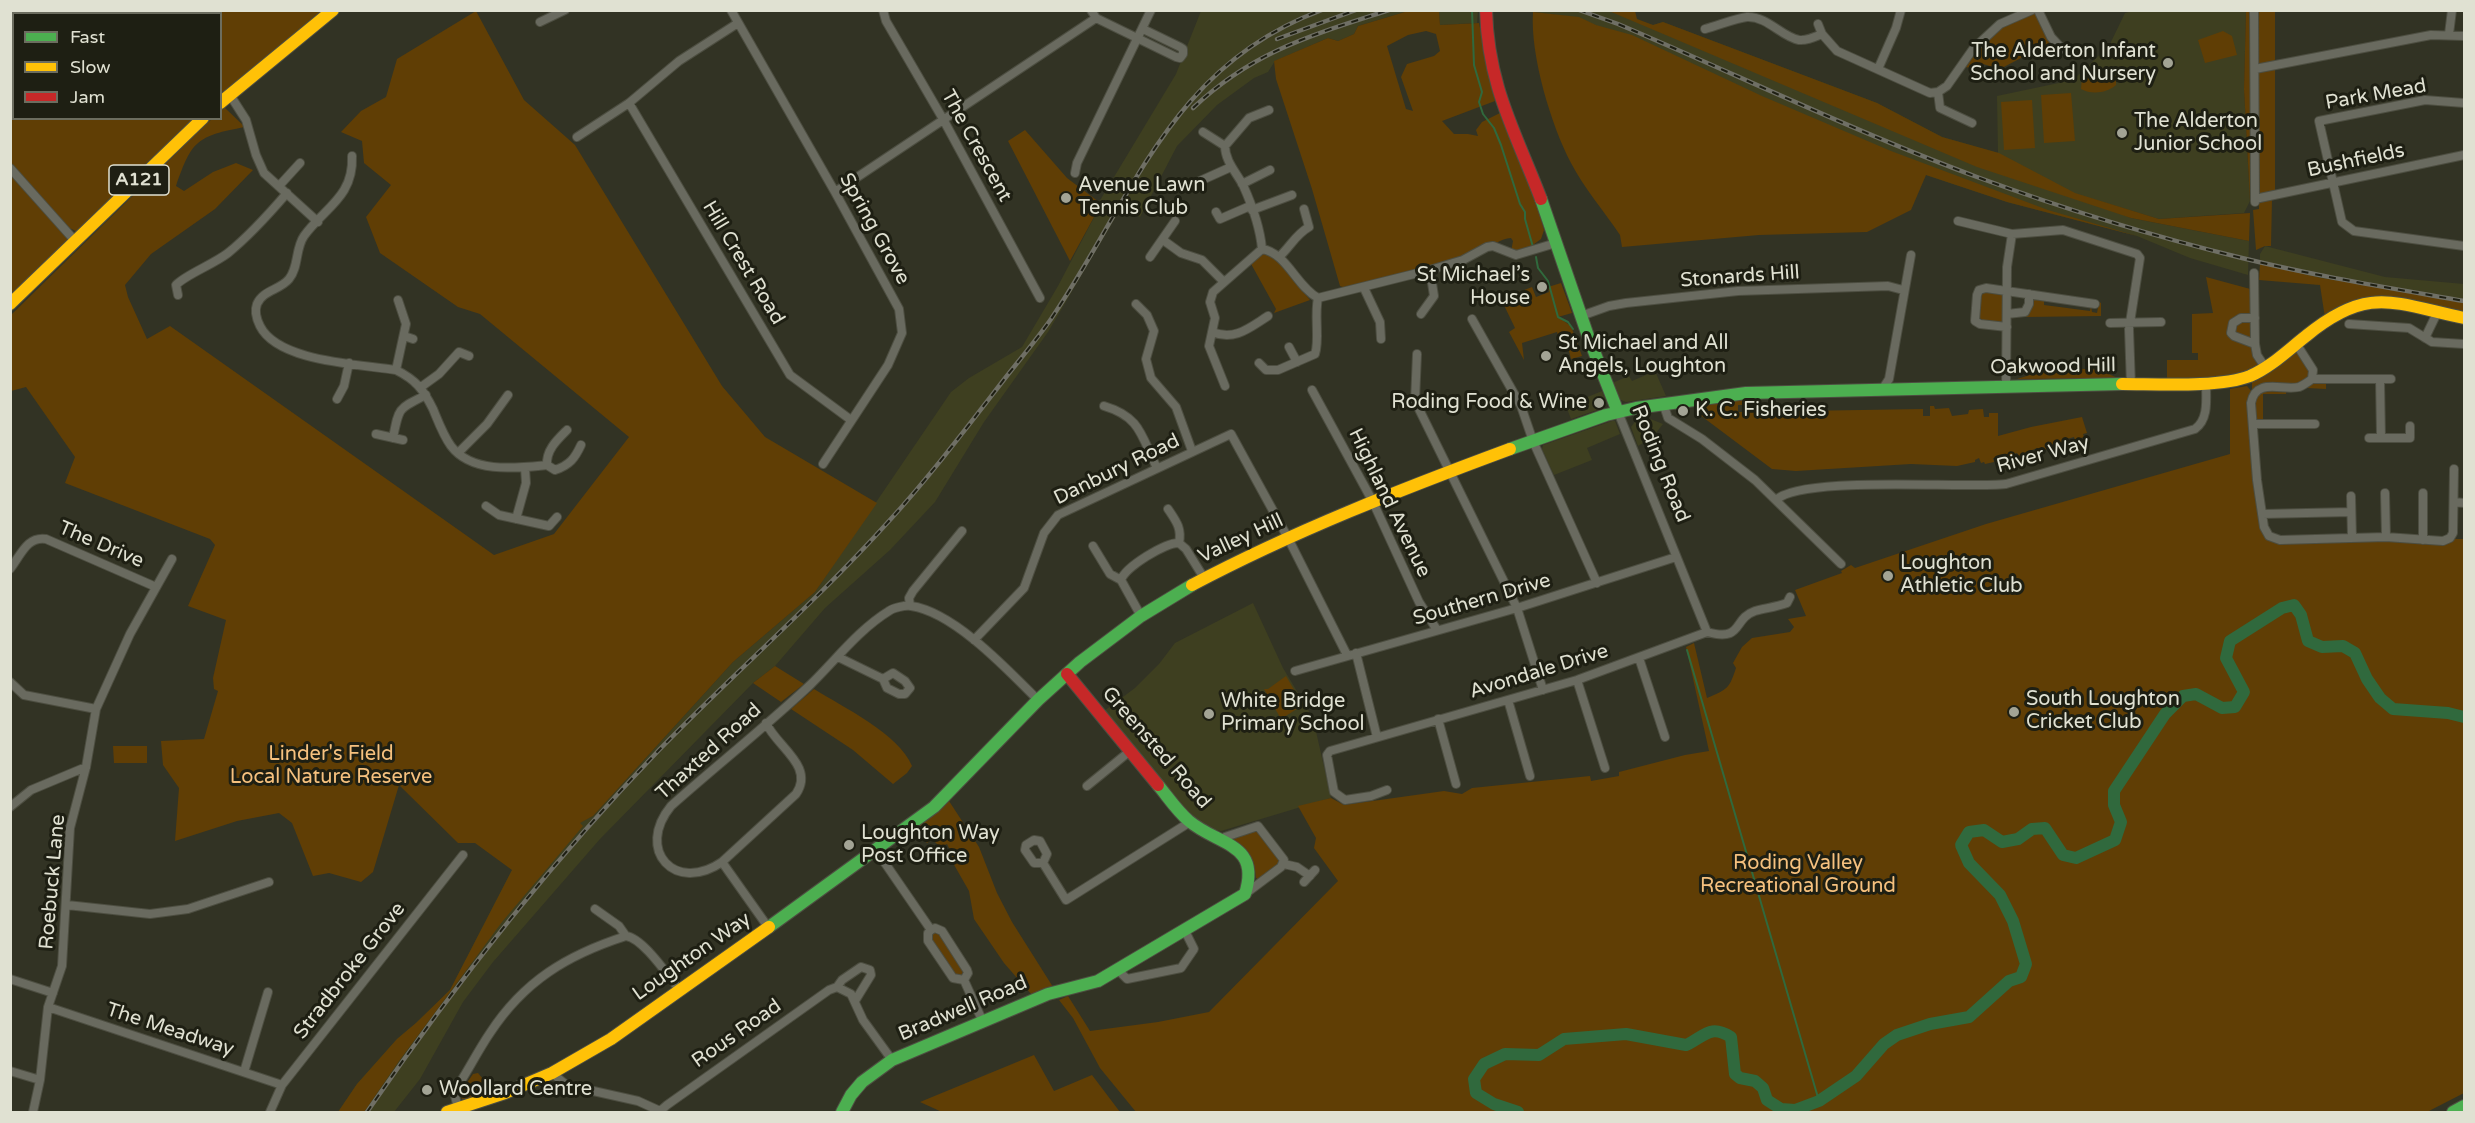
<!DOCTYPE html>
<html>
<head>
<meta charset="utf-8">
<style>
  body { margin:0 }
  #map { position:relative; width:2475px; height:1123px; overflow:hidden; background:#323324; font-family:"Varela Round",sans-serif }
  canvas { display:block }
  .frame { position:absolute; inset:0; border:12px solid #e0e1d2; pointer-events:none }
  .legend { position:absolute; left:12px; top:12px; width:210px; height:108px; box-sizing:border-box; background:#1e1f13; border:2px solid #6c6d5f; margin:0; padding:8px 10px; list-style:none; font-size:18px; color:#e0e1d2 }
  .legend li { display:flex; align-items:center; gap:12px; height:30px }
  .legend b { width:30px; border:2px solid #6c6d5f }
</style>
</head>
<body>
<div id="map">
<canvas width="2475" height="1123"></canvas>
<div class="frame"></div>
<ul class="legend">
<li><b style="height:8px;background:#4caf50"></b>Fast</li>
<li><b style="height:8px;background:#ffc107"></b>Slow</li>
<li><b style="height:8px;background:#c62828"></b>Jam</li>
</ul>
</div>
<script>
const context = document.querySelector('canvas').getContext('2d');
context.lineJoin = 'round';
function fillPath(path, color) { context.fillStyle = color; context.fill(path, 'evenodd'); }
function trace(path, color, width, dash) { context.strokeStyle = color; context.lineWidth = width; context.lineCap = dash ? 'butt' : 'round'; context.setLineDash(dash || []); context.stroke(path); }
function drawText(font, color, halo, rows, align = 'center') {
  context.font = font + ' "Varela Round",sans-serif'; context.lineWidth = 6; context.setLineDash([]); context.textBaseline = 'middle'; context.strokeStyle = halo; context.fillStyle = color; for (const [text, x, y, turn = 0] of rows) {
    context.save(); context.translate(x, y); context.rotate((+turn || 0) * Math.PI / 180); context.textAlign = isNaN(turn) ? turn : align; if (halo) context.strokeText(text, 0, 0); context.fillText(text, 0, 0); context.restore();
  }
}
fillPath(new Path2D(`
  M2137 10 2246 11 2244 89 2250 201 2244 213 2159 219 2082 196 2131 218 2249 241 2248 275 2190 258 2137 236 2007 202 1926 175 1579 18 1533 12 1490 11H1610L1653 25 1663 22 1877 103 1942 137 1998 153 1997 96 2073 80 2109 46 2125 13Z
  M1201 11H1408L1358 26 1354 34 1338 41 1328 38 1275 61 1268 72 1254 78 1217 105 1177 146 1140 217 1121 208 1048 332 984 422 935 502 890 550 825 608 775 666 753 683 600 839 493 962 463 1002 420 1079 394 1112H338L357 1084 397 1039 416 1023 450 990 512 870 579 823 593 816 733 662 815 592 951 392 969 378 1022 347 1058 286 1100 206 1099 202 1176 74Z
  M1439 11H1478L1477 23 1440 25Z
  M2265 246 2385 277 2464 284V312L2321 285 2260 277V254Z
  M1655 371 1666 396 1626 402 1621 400 1616 394 1612 383 1629 376 1632 381Z
  M1602 391 1606 402 1603 408 1571 419 1566 406Z
  M1643 416 1663 424 1652 438 1638 446 1631 427 1637 419Z
  M1612 421H1615L1620 434 1587 448 1592 460 1554 475 1542 449 1543 445Z
  M1253 603 1283 668 1313 718 1331 798 1221 831 1214 830 1190 815 1104 711 1135 688 1159 664 1175 643Z`), '#3e3f20');
fillPath(new Path2D(`
  M10 11H328L221 99 220 14H14V118L199 119 82 229 76 231 67 227 11 164Z
  M476 11 524 100 575 145 722 386 765 437 877 503 815 592 733 662 593 816 580 823 583 826 502 922 399 1061 364 1112H338L357 1084 397 1039 416 1023 450 990 512 870 475 843H458L399 785 373 872 361 882 329 873 313 876 292 823 279 813 237 821 175 841 179 788 163 765 161 741 204 739 218 691 214 689 213 678 226 620 188 606 215 545 210 539 65 483 75 457 26 387 11 391V315L205 125 212 119 220 118 221 111 224 107 245 127C197 136 192 140 176 186L184 191 213 172 236 163 253 170 215 209 151 254 125 285 128 297 147 339 170 326 494 555 554 534 629 437 480 314 458 307 380 253 366 217 391 185 364 163 362 141 341 132 361 111 386 97 397 59Z
  M1408 11H1439L1440 25 1479 23 1495 101 1442 121 1454 134H1468L1478 136 1476 130 1482 122 1500 113 1537 203 1544 230 1541 239 1522 253 1511 252 1513 241 1511 238C1501 238 1487 249 1477 254 1436 272 1388 278 1345 288L1340 286 1312 189 1276 79 1274 61 1328 38 1338 41 1354 34 1358 26ZM1426 31 1436 34 1440 51 1434 56 1407 64 1401 77 1413 111 1406 109 1387 46 1408 35Z
  M1609 11H1635L1637 19 1653 25 1663 22 1877 103 1942 137 1999 153 2075 193 2159 219 2250 213 2249 241 2131 218 1977 167Z
  M2038 11 2051 37 2047 48 2029 49 2021 58 2000 69 1983 64 1978 68 1961 67 2000 24Z
  M2246 11H2275V194L2250 201 2244 89Z
  M1533 12 1579 17 1596 25 1632 35 1762 96 1891 151 2048 210 2137 236 2007 202 1926 175 1911 210 1867 232 1759 235 1622 247 1620 235C1604 211 1584 188 1571 163 1551 125 1530 55 1533 12Z
  M2223 31 2232 36 2237 55 2205 63 2198 40Z
  M2108 71 2116 76V85C2107 93 2092 95 2081 89L2082 78C2084 76 2103 72 2108 71Z
  M2071 93 2075 141 2044 143 2041 95Z
  M2032 100 2035 148 2004 150 2001 102Z
  M1025 130 1067 178 1099 202 1100 206 1070 261 1008 141Z
  M11 175 68 238V241L11 299Z
  M2272 199 2271 246H2265L2256 250 2253 210 2259 209V202Z
  M1265 251 1275 257 1310 300 1274 313 1276 309 1250 262Z
  M2260 264 2321 278 2464 300V318L2378 301 2325 318 2320 285 2259 280Z
  M2206 277 2254 290V317L2233 323 2255 318 2261 364 2255 373 2167 384V360H2198V353H2192V314L2213 313Z
  M1561 283 1572 313 1558 317 1571 326 1582 356 1571 359 1565 336 1559 338 1557 332 1522 343 1524 360 1509 332 1515 328 1501 299 1532 287 1536 297 1549 292 1548 287Z
  M1987 291 2004 295 2005 304 2002 306V314L2005 320 2001 323C1976 321 1977 320 1980 296Z
  M2032 299H2044V305L2090 311 2091 305 2092 312 2097 313 2099 302 2101 303V316L2026 317 2023 315Z
  M2297 345 2308 361 2312 378H2326V389L2287 387 2286 394H2263V424H2253L2261 524 2271 538 2464 539V1093L2427 1112H1136L1100 1068 1073 1018 1059 1000 1068 996 1090 1031 1158 1022 1209 1012 1338 881 1314 848 1316 838 1298 806 1331 798 1344 805 1444 791 1462 794 1472 788 1590 776 1591 781 1619 776V772L1685 755 1709 751 1686 647 1694 643 1707 698C1728 689 1729 689 1736 668L1733 663 1742 647 1752 638 1790 632 1794 627 1788 619 1806 616 1795 590 1842 573 1841 571 1851 565 1855 568 1986 524 2230 454V389L2247 386 2252 392V376Z
  M2071 368 2099 370 2118 378 2017 379 2046 370Z
  M1744 400V405H1738V412L1923 409V416H1930V406H1934L1935 409 1949 408 1952 416 1968 414 1969 410 1983 409 1984 417H1989V413H1998V436L2031 427 2082 417 2087 433 2083 434 2084 437 2075 440 2074 437 2063 440 2064 443 2046 446 2047 449 2038 451 2037 448 2019 456 2017 453 2010 455 2011 459 2003 461 2002 459 1993 458 1994 462 1985 464 1984 462 1981 463 1979 458 1975 460V462L1957 466 1911 464 1796 471 1772 469 1696 412 1700 405Z
  M775 666 804 684 781 702 753 683Z
  M1286 676 1303 705 1281 719 1264 689H1268Z
  M814 689C843 707 899 734 912 766L907 773 893 784 853 750 791 709Z
  M113 746H147V763H114Z
  M949 801 979 847 997 893 1012 922 1053 987 1032 995 1004 963 974 919 969 891 953 863 952 854 947 844 940 847 932 839 927 843 915 829Z
  M1259 829 1280 858 1281 863 1259 880 1256 878C1254 855 1249 853 1231 840L1233 836Z
  M934 932 939 933 964 969 961 977 955 975 932 940V934Z
  M1034 1055 1054 1091 1092 1075 1120 1112H942L920 1102Z
  M478 1073 488 1085V1092L466 1100 462 1099 460 1093 473 1074Z`), '#603e05');
trace(new Path2D(`
  M1472 10 1474 65 1482 92 1479 102 1483 114 1494 128 1501 145 1520 204 1525 212V219L1533 247
  M1536 257 1538 268 1548 281 1558 317 1568 322 1573 329
  M1687 650 1819 1101`), '#30693d', 2);
trace(new Path2D(`
  M1518 1112 1494 1104 1476 1093 1474 1079 1484 1064 1505 1054 1539 1055 1564 1039 1626 1034 1686 1045C1705 1036 1710 1024 1731 1037L1735 1074 1740 1078 1755 1081 1763 1088 1767 1100 1781 1109 1795 1110 1819 1101 1856 1076 1884 1044 1897 1035 1930 1024 1969 1017 2009 981 2021 977 2026 964 2013 921 2000 895 1969 863 1961 845 1969 832 1984 830 2002 842 2018 839 2032 829 2045 828 2063 855 2076 858 2115 840 2121 822 2114 805V791L2165 714 2183 696 2196 694 2222 708 2235 707 2244 692 2226 658 2230 641 2282 608 2294 605 2301 615 2308 641 2322 647 2343 646 2355 653 2367 679 2380 698 2393 709 2448 713 2464 717`), '#30693d', 12);
const street = new Path2D(`
  M731 10 835 192 899 309 902 333 888 365 823 464
  M883 10 886 21 943 119 1040 298
  M1091 10 1096 18 1176 57 1180 58 1183 54V49L1180 47 1143 29
  M2038 10 2051 37 2062 49
  M2254 10 2255 202
  M540 22 565 10
  M1818 24 1822 34 1837 51 1930 93 1938 92 1947 86 1973 49 2000 24 2032 10
  M1705 29C1717 26 1736 18 1747 17 1767 16 1782 37 1799 40 1807 41 1815 37 1822 34
  M2449 34 2452 10
  M1878 69 1896 28 1901 10
  M2255 69 2431 35 2464 36
  M1938 92 1940 108 1972 123
  M230 95 246 120 256 155 264 173 318 222
  M629 103 790 375 851 420
  M2464 103 2425 100 2319 121 2342 222 2354 231 2464 246
  M1203 132 1225 146
  M577 137 629 103 679 61 738 23
  M352 156C354 197 324 208 304 236 295 249 299 267 289 279 280 290 263 290 257 304 254 312 257 320 260 326 278 362 359 364 396 370 416 380 423 389 433 409 438 421 443 435 451 446 472 474 517 468 547 465
  M10 168 76 242
  M1075 173 1077 163 1151 10
  M1242 184 1270 170
  M1191 185 1231 167
  M279 186 300 163
  M835 192 1096 18
  M2255 199 2464 155
  M1252 210 1292 195
  M1216 212 1220 219 1250 206
  M1958 221 2012 234 2007 267 2006 388
  M2012 234 2063 230 2137 254 2140 258 2129 329 2131 386
  M1163 240 1181 253 1202 260 1224 282
  M1262 249C1260 226 1252 205 1243 185 1236 172 1225 161 1225 146L1249 118 1269 110
  M1150 257 1175 221
  M1279 257C1291 246 1295 235 1309 227L1304 209
  M2254 273 2255 344 2257 355 2265 367
  M1364 288 1380 322 1381 339
  M178 295 176 285C185 275 214 264 228 253 249 236 269 214 287 193
  M1136 304 1147 315 1154 331 1146 359 1151 378 1176 407 1192 451
  M1421 314 1434 296 1430 270
  M2007 314 2025 312 2029 304V294
  M1581 316 1609 306 1626 303 1738 291 1888 286 1903 290
  M2255 318H2241L2233 323 2231 333 2234 336 2255 344
  M1472 319 1521 406 1533 441 1597 583
  M2110 323 2161 322
  M2349 324 2409 328 2432 342 2464 344
  M2007 327 1980 324 1975 321 1977 295 1979 290 1986 288 2095 304
  M1212 332C1235 341 1249 328 1268 316
  M404 336 413 339
  M2425 338 2437 313
  M2297 345 2313 370 2312 379C2308 382 2304 385 2299 387 2282 391 2256 377 2251 403L2257 480 2264 527 2269 536 2280 540 2386 537 2443 541 2450 538 2453 533 2454 469
  M1289 347 1297 362
  M1417 354 1415 401 1517 608 1543 690
  M1259 363 1266 370H1278L1315 354C1320 340 1314 316 1318 298
  M396 370 406 324 398 300
  M2312 379H2391
  M2380 379 2381 438
  M1225 386 1209 346 1215 318 1210 302 1213 292 1262 249C1287 253 1296 286 1318 298L1430 270 1463 260 1487 247 1493 246 1516 255 1556 243
  M421 387 439 374 459 352 469 356
  M1312 390 1373 502 1419 602 1437 630
  M1882 390 1889 379 1911 255
  M337 399 344 386 349 363
  M1663 403 1668 418 1702 439 1755 480 1841 564
  M1104 406C1141 417 1141 436 1157 468
  M1618 412 1707 632C1744 642 1732 619 1755 611 1766 608 1776 607 1787 603L1790 597
  M2253 424H2315
  M567 430C557 440 546 450 547 465L555 470C570 465 575 458 581 445
  M376 434 403 440
  M393 438C399 407 398 409 426 395
  M2369 438H2410V426
  M458 453 487 424 508 395
  M2385 493 2386 537
  M2351 496 2352 538
  M1776 500C1802 475 1963 489 2006 484L2195 429C2209 419 2206 399 2206 383
  M2454 502 2464 503
  M486 506 499 515 549 526 557 517
  M1168 509C1176 521 1182 528 1179 543L1186 549 1204 578
  M2262 514 2351 512
  M516 519 526 483 525 468
  M2423 540V493
  M1093 546 1110 574 1121 580 1141 616
  M10 569C21 555 27 536 46 539L156 587
  M1121 580C1125 567 1166 542 1179 543
  M910 606 909 598 913 591 962 531
  M974 640 1024 588 1044 533 1058 515 1231 434 1288 538 1347 655
  M1356 653 1377 737
  M838 657 883 679 887 688 899 694H905L910 688 905 681 893 673 883 679
  M1639 658 1665 737
  M1295 671 1517 608 1676 557
  M1577 680 1605 768
  M10 682 24 695 96 709
  M1508 700 1530 776
  M1438 719 1456 784
  M766 723C777 747 815 766 796 794L722 862 768 927
  M1087 786 1130 751
  M1387 790 1371 796 1345 800 1334 792 1327 755 1330 751 1577 680 1707 632
  M10 807 31 790 86 767
  M1034 840 1040 841 1047 854 1043 863H1034L1025 850 1026 845Z
  M1222 841 1225 837 1258 826 1284 860 1281 867 1245 894
  M876 850 931 930 935 928 942 931 967 970 968 973 964 980 983 1022
  M722 862C675 894 635 850 671 806 716 766 764 728 809 686 835 661 858 630 889 611 893 608 905 605 911 606 954 612 1008 670 1038 700
  M1043 863 1066 900 1190 822
  M1284 864 1297 867 1310 876
  M1304 882 1315 870
  M67 905 150 914 188 909 269 882
  M595 909 619 926 626 936
  M931 930 928 933V941L953 978 964 980
  M1117 969 1127 979 1181 968 1194 949 1184 929
  M10 979 53 993
  M837 987 842 980 861 967 870 970 871 975 855 1001
  M48 1007 282 1085
  M10 1071 40 1080
  M244 1072 268 992
  M552 1073 564 1083 571 1086 638 1101 660 1111
  M458 1108 454 1092C467 1073 477 1052 490 1033 524 981 567 955 626 936 643 938 668 976 679 989
  M33 1112 40 1080 48 1007 62 966 70 828 86 767 96 709 130 634 172 559
  M270 1112 282 1085 463 855
  M659 1112 667 1105 829 990 837 987 851 994 863 1020 892 1060`);
const fast = new Path2D(`
  M1541 199 1588 336 1618 412
  M1510 449 1606 415 1636 408 1746 393 2122 384
  M769 927 934 807 1038 700 1080 662 1141 616 1192 585
  M842 1112 851 1095 862 1082 892 1060 1048 994 1098 981 1245 894C1261 843 1219 846 1189 821 1177 811 1168 797 1158 785
  M2453 1112 2464 1106`);
const slow = new Path2D(`
  M220 103 333 10
  M10 304 203 118
  M2122 384C2157 384 2219 388 2250 376 2271 367 2288 350 2306 336 2368 285 2393 303 2464 318
  M1192 585C1294 531 1402 489 1510 449
  M447 1112 505 1093 552 1073 611 1039 769 927`);
const jam = new Path2D(`
  M1486 10C1488 86 1515 131 1541 199
  M1067 674 1158 785`);
trace(street, '#4d4e41', 10);
trace(fast, '#4d4e41', 14);
trace(slow, '#4d4e41', 14);
trace(jam, '#4d4e41', 14);
trace(street, '#696a5f', 8);
trace(fast, '#4caf50', 12);
trace(slow, '#ffc107', 12);
trace(jam, '#c62828', 12);
const rail = new Path2D(`
  M1579 10 1618 24C1738 75 1855 132 1977 177 2064 209 2152 236 2242 258 2315 276 2390 288 2464 301
  M1277 39 1356 10
  M1193 108C1253 51 1312 35 1389 10
  M367 1112C455 984 551 862 659 750 734 673 817 601 889 521 931 475 968 426 1006 377 1021 358 1037 339 1051 319 1134 197 1170 66 1322 10`);
trace(rail, '#6f6f65', 4.5);
trace(rail, '#1e1f13', 2, [7]);
for (const [x, y, r, color] of [
  [2168,63,6,"#a3a495"],
  [2122,133,6,"#a3a495"],
  [1066,198,6,"#a3a495"],
  [1542,287,6,"#a3a495"],
  [1546,356,6,"#a3a495"],
  [1599,403,6,"#a3a495"],
  [1683,411,6,"#a3a495"],
  [1888,576,6,"#a3a495"],
  [2014,712,6,"#a3a495"],
  [1209,714,6,"#a3a495"],
  [849,845,6,"#a3a495"],
  [427,1090,6,"#a3a495"]
]) { const dot = new Path2D(); dot.arc(x, y, r, 0, 2 * Math.PI); context.fillStyle = color; context.fill(dot); trace(dot, '#1e1f13', 2); }
for (const [x, y, w] of [
  [139,180,60]
]) { const box = new Path2D(); box.roundRect(x - w / 2, y - 15, w, 30, 4.5); context.fillStyle = '#1e1f13'; context.fill(box); trace(box, '#e0e1d2', 1.5); }
drawText('bold 18px', '#e0e1d2', null, [
  ["A121",139,180]
]);
drawText('20px', '#e0e1d2', '#1e1f13', [
  ["The Alderton Infant",2156,52,"right"],
  ["School and Nursery",2156,75,"right"],
  ["The Alderton",2134,122],
  ["Junior School",2134,145],
  ["Avenue Lawn",1078,186],
  ["Tennis Club",1078,209],
  ["St Michael’s",1530,276,"right"],
  ["House",1530,299,"right"],
  ["St Michael and All",1558,344],
  ["Angels, Loughton",1558,367],
  ["Roding Food & Wine",1587,403,"right"],
  ["K. C. Fisheries",1695,411],
  ["Loughton",1900,564],
  ["Athletic Club",1900,587],
  ["South Loughton",2026,700],
  ["Cricket Club",2026,723],
  ["White Bridge",1221,702],
  ["Primary School",1221,725],
  ["Loughton Way",861,834],
  ["Post Office",861,857],
  ["Woollard Centre",439,1090]
], 'left');
drawText('20px', '#e0e1d2', '#1e1f13', [
  ["Park Mead",2376,95,-10],
  ["The Crescent",976,146,61],
  ["Bushfields",2356,161,-12],
  ["Spring Grove",874,229,61],
  ["Hill Crest Road",743,263,59],
  ["Stonards Hill",1740,277,-4],
  ["Oakwood Hill",2053,367,-1],
  ["River Way",2043,455,-15],
  ["Roding Road",1660,464,68],
  ["Danbury Road",1117,470,-26],
  ["Highland Avenue",1389,503,64],
  ["Valley Hill",1241,539,-25],
  ["The Drive",101,545,23],
  ["Southern Drive",1482,600,-16],
  ["Avondale Drive",1539,672,-17],
  ["Greensted Road",1156,748,49],
  ["Thaxted Road",709,752,-42],
  ["Roebuck Lane",53,882,-85],
  ["Loughton Way",692,957,-35],
  ["Stradbroke Grove",350,971,-52],
  ["Bradwell Road",963,1009,-23],
  ["The Meadway",170,1030,18],
  ["Rous Road",737,1034,-35]
]);
drawText('20px', '#f6c17e', '#1e1f13', [
  ["Linder's Field",331,755],
  ["Local Nature Reserve",331,778],
  ["Roding Valley",1798,864],
  ["Recreational Ground",1798,887]
]);
</script>
</body>
</html>
